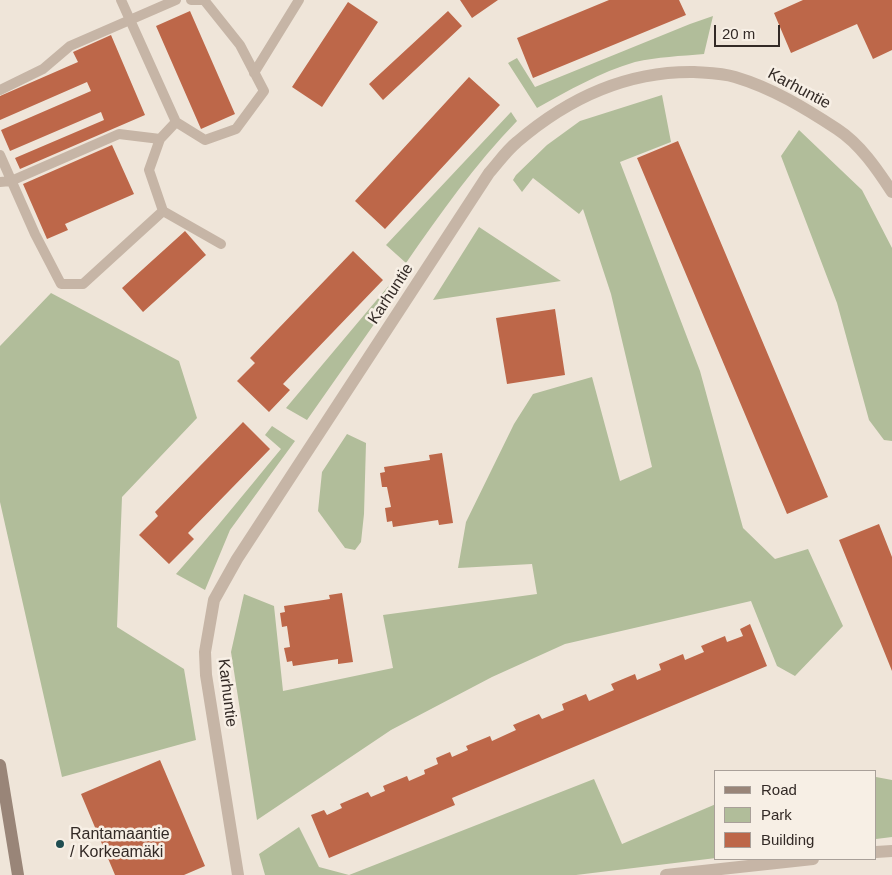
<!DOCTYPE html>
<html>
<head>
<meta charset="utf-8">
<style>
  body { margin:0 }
  #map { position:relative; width:892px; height:875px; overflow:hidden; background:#efe5d9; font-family:Arial,sans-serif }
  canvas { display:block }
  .legend { position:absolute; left:714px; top:770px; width:162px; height:90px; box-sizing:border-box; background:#f7efe5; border:1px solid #a9a099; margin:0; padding:6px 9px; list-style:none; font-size:15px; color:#332a26 }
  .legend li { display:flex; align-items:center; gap:10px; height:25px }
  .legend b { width:25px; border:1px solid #a9a099 }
  .scale { position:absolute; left:714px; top:25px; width:66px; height:22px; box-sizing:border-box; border:2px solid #332a26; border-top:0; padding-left:6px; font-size:15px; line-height:18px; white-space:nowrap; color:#332a26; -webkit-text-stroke:4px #f7efe5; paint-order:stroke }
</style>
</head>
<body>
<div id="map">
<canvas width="892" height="875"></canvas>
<ul class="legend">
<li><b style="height:6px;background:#998578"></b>Road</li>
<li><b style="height:14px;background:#b1bd9a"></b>Park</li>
<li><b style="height:14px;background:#bd6749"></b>Building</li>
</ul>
<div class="scale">20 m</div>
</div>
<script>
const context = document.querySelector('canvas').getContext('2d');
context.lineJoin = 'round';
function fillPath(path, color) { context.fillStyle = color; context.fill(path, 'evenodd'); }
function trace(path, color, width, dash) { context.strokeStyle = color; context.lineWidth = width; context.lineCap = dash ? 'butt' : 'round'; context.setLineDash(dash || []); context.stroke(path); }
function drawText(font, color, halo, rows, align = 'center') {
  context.font = font + ' Arial,sans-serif'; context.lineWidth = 5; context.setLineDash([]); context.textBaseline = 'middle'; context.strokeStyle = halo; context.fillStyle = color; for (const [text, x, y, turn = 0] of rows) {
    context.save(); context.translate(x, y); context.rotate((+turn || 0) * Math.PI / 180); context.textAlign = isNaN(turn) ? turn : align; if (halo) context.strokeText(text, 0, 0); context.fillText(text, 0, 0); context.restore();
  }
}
fillPath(new Path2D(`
  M713 16 704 54C681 56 657 57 635 62 600 72 568 91 537 108L508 63 517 58 535 87 690 24Z
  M662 95 671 142 620 162 700 371 743 528 775 559 808 549 843 626 795 676 777 666 751 601 565 644 492 677 391 730 257 820 231 652 244 594 274 606 283 691 393 668 383 615 537 594 532 564 458 568 466 522 514 424 533 394 592 377 620 481 652 467 611 294 583 209 579 214 533 178 522 192 513 180 516 175 547 145 580 121Z
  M511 112 517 121C475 164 440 214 406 263L386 245Z
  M799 130 862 190 892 248V441L884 440 869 420 837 303 781 156Z
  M479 227 561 281 433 300Z
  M391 283 398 290 307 420 286 408Z
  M51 293 179 361 197 418 122 497 117 627 184 669 196 740 62 777 0 502V346Z
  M272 426 295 441 230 530 205 590 176 574C212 534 246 491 281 449L265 435Z
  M347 434 366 443 364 514 361 542 355 550 345 548 318 511 322 472Z
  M876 777 892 780V837L876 839Z
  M594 779 622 844 716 804V858L576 875H265L259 854 299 827 319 867 349 875Z`), '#b1bd9a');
fillPath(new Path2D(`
  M460 0H498L472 18Z
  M609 0H679L686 15 533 78 517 38Z
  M803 0H892V50L873 59 857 24 791 53 774 13Z
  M348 2 378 22 322 107 292 87Z
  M190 11 235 114 201 129 156 26Z
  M448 11 462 26 383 100 369 84Z
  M111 35 145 115 20 169 15 158 104 120 101 112 10 151 1 130 91 91 87 82 0 120V96L78 62 73 52Z
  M469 77 500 105 385 229 355 201Z
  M678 141 828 497 787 514 637 158Z
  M112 145 134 194 65 224 68 230 47 239 23 184Z
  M185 231 206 255 143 312 122 288Z
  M353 251 383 280 283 384 290 390 269 412 237 381 255 363 250 358Z
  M555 309 565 375 507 384 496 318Z
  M243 422 270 449 188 533 194 539 169 564 139 535 158 516 155 512Z
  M442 453 453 523 439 525 438 520 393 527 392 521 387 522 385 508 391 507 387 487H382L380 473 385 472 384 467 430 460 429 455Z
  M879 524 892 557V671L839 540Z
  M342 593 353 662 338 664V659L293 666 292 661 287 662 284 648 290 647 287 626 282 627 280 613 285 612 284 606 330 599 329 595Z
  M750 624 767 666 452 798 455 805 329 858 311 815 324 810 327 815 342 808 340 804 368 792 371 797 385 791 383 786 407 776 409 781 425 774 424 770 438 764 436 758 450 752 452 757 468 750 466 746 490 736 492 741 516 730 513 725 539 714 542 719 564 710 562 704 586 694 589 701 614 690 611 684 635 674 637 680 661 670 659 664 683 654 685 660 704 652 701 646 725 636 727 642 743 636 740 629Z
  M160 760 205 866 184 875H115L81 794Z`), '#bd6749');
trace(new Path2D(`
  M121 0 176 122 205 140 236 129 264 91 240 45 204 0H191
  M254 73 299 0
  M0 90 43 69 70 46 176 0
  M0 155 35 234 61 284H83L163 211 149 170 160 139 176 122
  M0 182 11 181 119 134 160 139
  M163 211 221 244`), '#c6b5a6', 10);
trace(new Path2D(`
  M876 852 892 851
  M238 875 206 675 205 652 214 600 237 559 489 173C498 163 506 151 517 142 567 99 627 71 694 72 708 73 722 73 735 77 772 88 805 108 837 129 860 144 877 169 892 192
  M666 875 813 859`), '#c6b5a6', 12);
trace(new Path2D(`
  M0 765 18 875`), '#998578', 12);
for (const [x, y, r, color] of [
  [60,844,5,"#1f4d51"]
]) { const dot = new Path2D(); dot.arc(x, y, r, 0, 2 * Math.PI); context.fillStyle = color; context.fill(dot); trace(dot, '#f7efe5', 2); }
drawText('16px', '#332a26', '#f7efe5', [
  ["Karhuntie",799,89,28],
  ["Karhuntie",391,294,-57],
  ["Karhuntie",227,693,83]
]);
drawText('16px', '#332a26', '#f7efe5', [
  ["Rantamaantie",70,835],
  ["/ Korkeamäki",70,853]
], 'left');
</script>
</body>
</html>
